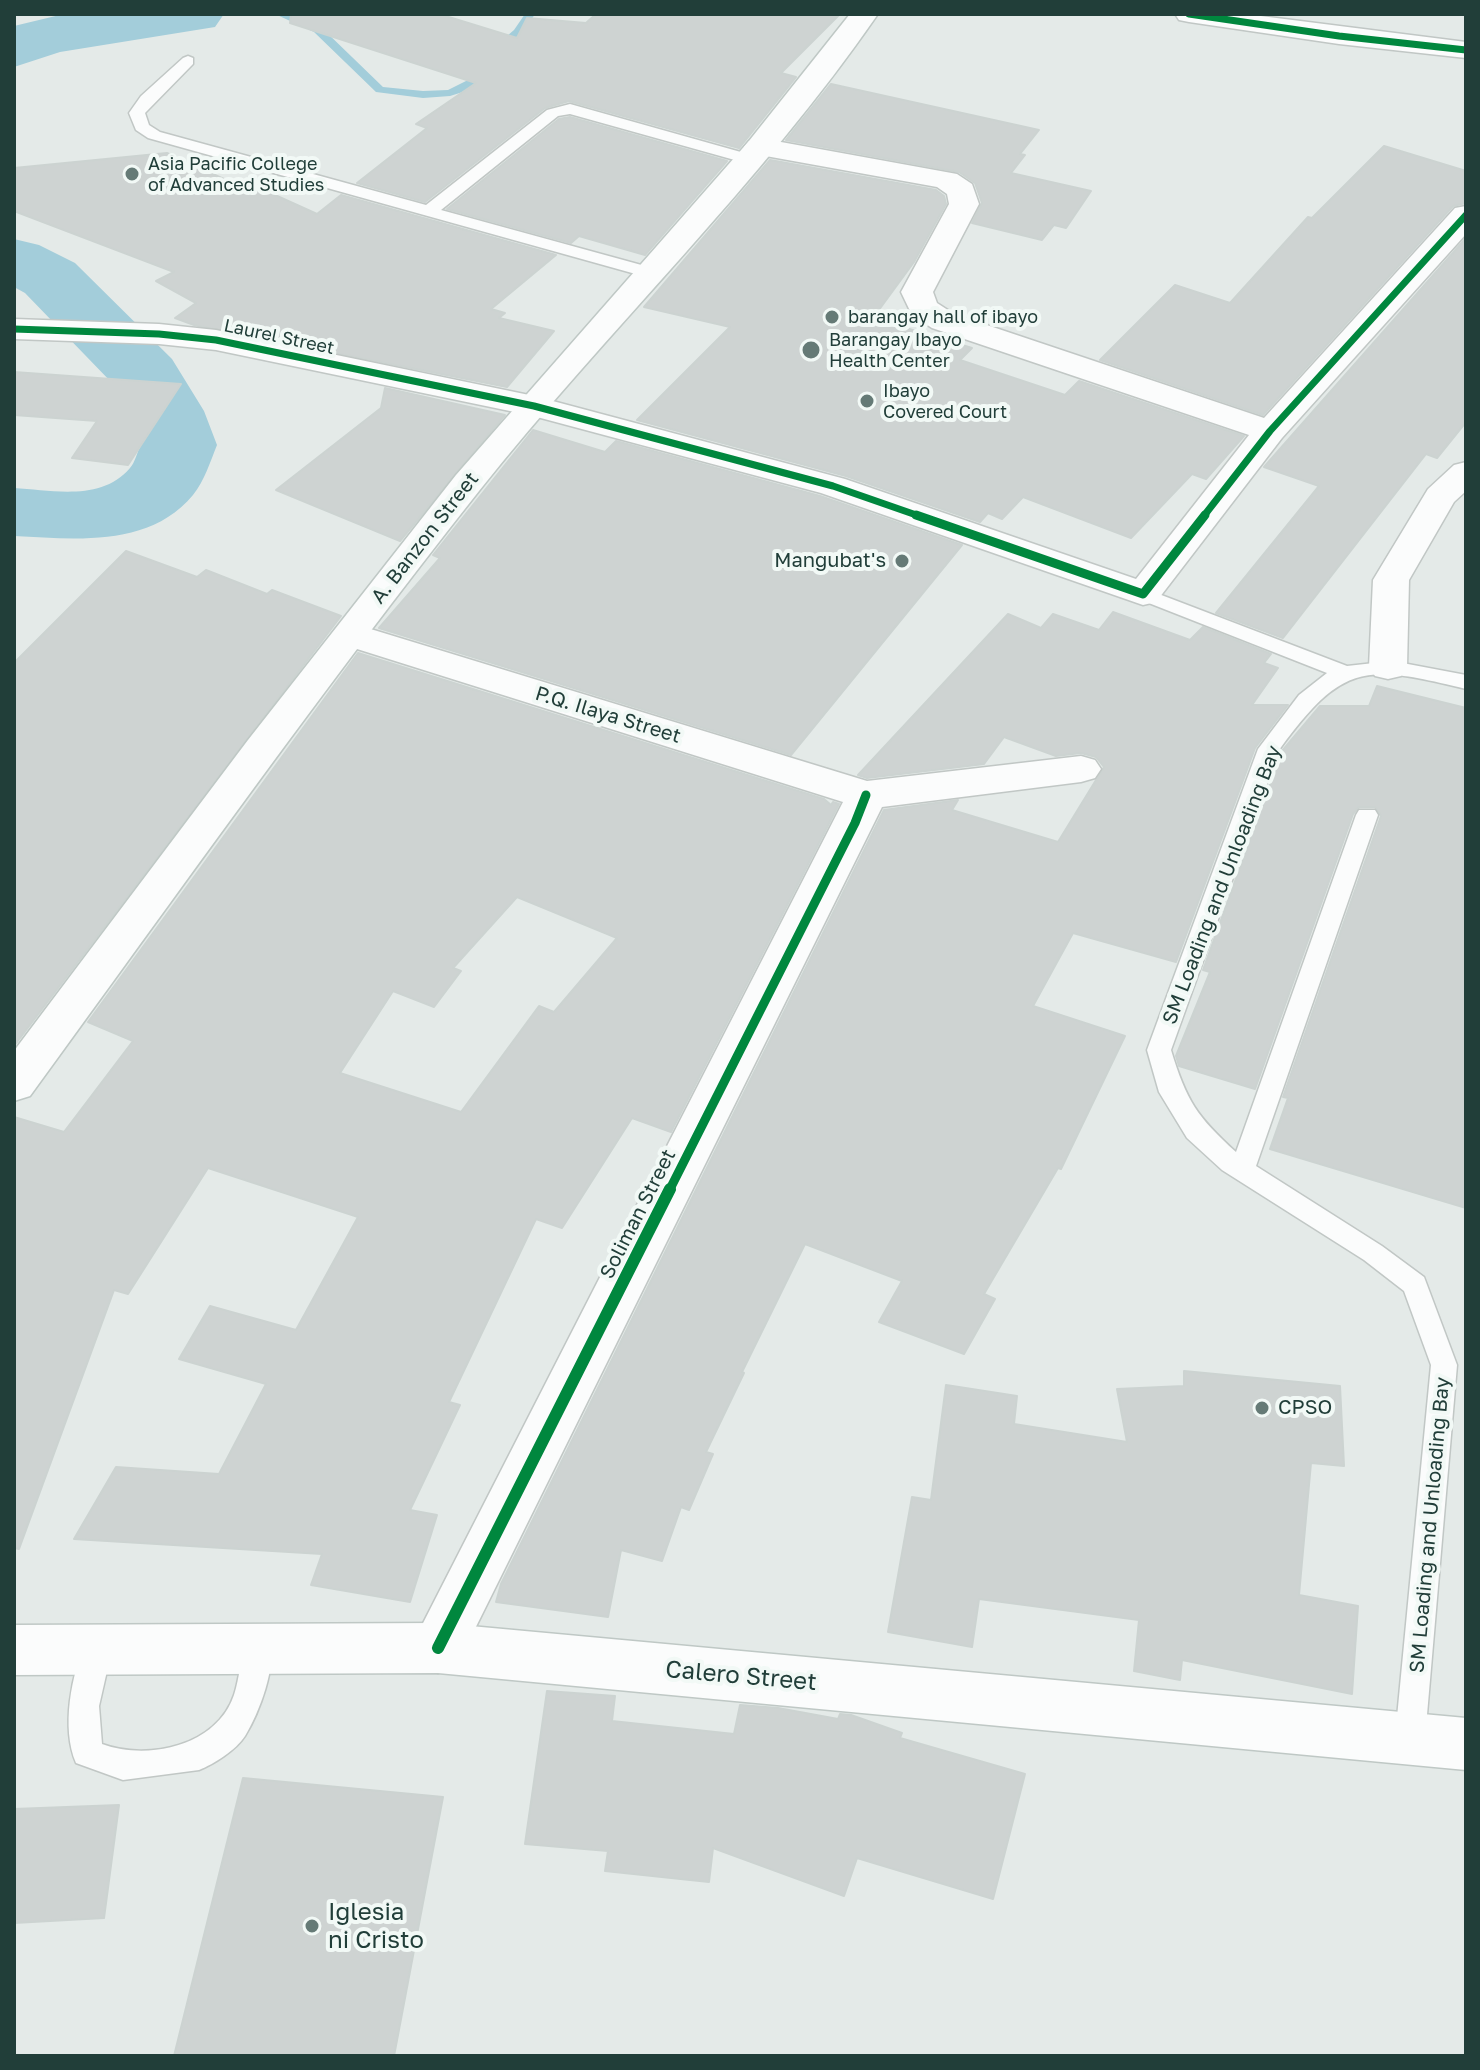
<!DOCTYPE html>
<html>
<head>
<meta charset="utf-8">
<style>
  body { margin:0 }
  #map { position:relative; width:1480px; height:2070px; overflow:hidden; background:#e4eae8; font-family:"Golos Text",sans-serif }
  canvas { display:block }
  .frame { position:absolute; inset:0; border:16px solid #213e39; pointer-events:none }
</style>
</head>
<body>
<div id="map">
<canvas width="1480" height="2070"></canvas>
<div class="frame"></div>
</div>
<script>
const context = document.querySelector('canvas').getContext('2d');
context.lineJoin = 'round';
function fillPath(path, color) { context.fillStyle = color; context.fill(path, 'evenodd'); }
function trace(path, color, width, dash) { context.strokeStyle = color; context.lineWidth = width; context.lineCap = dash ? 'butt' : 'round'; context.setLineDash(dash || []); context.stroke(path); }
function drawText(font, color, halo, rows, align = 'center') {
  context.font = font + ' "Golos Text",sans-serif'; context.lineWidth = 8; context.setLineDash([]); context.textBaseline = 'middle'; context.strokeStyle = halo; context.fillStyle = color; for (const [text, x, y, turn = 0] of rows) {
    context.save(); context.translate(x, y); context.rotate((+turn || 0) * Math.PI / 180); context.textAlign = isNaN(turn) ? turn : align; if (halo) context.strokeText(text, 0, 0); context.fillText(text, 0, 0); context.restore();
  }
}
fillPath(new Path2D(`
  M275 14H289L322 28 383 87 423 91 448 90 470 79 479 68 488 70 477 84 466 91 450 96 423 98 376 92 314 32Z
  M525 14H535L522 34 500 53H492V49L514 30Z`), '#a3cdda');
fillPath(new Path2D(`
  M64 14H224L215 27 60 52 14 67V26Z
  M14 239 39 245 75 263 172 359 204 411 217 445C210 462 205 480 193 495 149 548 75 539 14 536V488C52 490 101 502 130 468 135 463 137 452 141 445L114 385 25 293 14 287Z`), '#a3cdda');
const building = new Path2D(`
  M291 14H439L517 38 527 18 586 23 596 14H840L781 73 796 77 739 148 569 101 545 108 425 202 357 183 427 128 416 124 476 83 290 23Z
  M831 84 1039 130 1020 154 1025 155 1011 173 1091 191 1066 228 1054 225 1042 240 972 223 982 203 975 183 959 172 786 140Z
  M570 117 727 161 645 255 579 236 571 243 447 209 559 119Z
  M1384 146 1466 171V203L1453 206 1263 415 1100 360 1175 285 1230 303 1308 217 1312 218Z
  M167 153 237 185 244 181 317 214 341 195 556 255 491 309 505 313 499 318 554 331 507 387 194 325 175 318 196 303 156 281 174 272 14 211V168Z
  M770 160 936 190 944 196 946 204 914 262 873 318 972 348 960 360 1065 395 1079 381 1244 436 1206 479 1192 474 1131 538 1023 497 1002 519 988 513 980 522 846 476 637 420 730 327 644 307Z
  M1466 238V422L1437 458 1426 454 1283 638 1216 613 1319 486 1264 467Z
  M14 372 181 384 128 465 72 458 97 421 14 415Z
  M385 388 505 415 400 541 276 490 381 408Z
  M533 430 605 452 616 441 820 496 962 545 791 755 379 628 440 558 433 555Z
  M126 551 197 577 206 570 267 594 272 590 341 616 14 1046V663Z
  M1113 612 1190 640 1203 627 1271 654 1264 663 1278 668 1252 705H1288L1255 748 1176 962 1073 933 1033 1006 1125 1036 1061 1169 1058 1168 984 1294 995 1299 964 1354 879 1322 902 1281 805 1244 742 1372 744 1373 706 1452 713 1454 689 1510 681 1507 662 1561 621 1550 608 1617 496 1602 501 1584 884 810 958 800 952 810 1058 842 1104 767 1096 757 1081 753 1056 756 1004 737 984 764 867 778 858 775 1008 614 1041 628 1053 614 1099 630Z
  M358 653 824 799 831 805 833 802 839 804 671 1132 632 1118 562 1228 536 1219 449 1402 460 1405 410 1510 437 1515 410 1602 311 1585 322 1554 74 1539 116 1467 219 1474 266 1384 179 1359 210 1306 296 1330 358 1217 208 1168 128 1294 114 1290 19 1549 14 1548V1117L64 1132 133 1041 88 1022ZM517 897 617 938 554 1012 539 1006 461 1112 340 1073 393 991 434 1007 461 971 453 968Z
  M1377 686 1466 708V1208L1270 1149 1288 1098 1283 1097 1381 816 1375 807H1359L1353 814 1255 1089 1179 1066 1176 1056 1210 972 1203 970 1282 751 1320 706H1369Z
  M1184 1371 1340 1386 1344 1466 1311 1463 1299 1595 1358 1606 1352 1694 1182 1660 1180 1680 1134 1671 1139 1620 979 1599 972 1647 888 1632 912 1497 931 1500 946 1385 1017 1396 1014 1424 1127 1442 1117 1389 1184 1386Z
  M547 1691 615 1696 612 1721 734 1734 740 1705 778 1708 838 1719 840 1714 851 1715 902 1733 900 1738 1025 1774 993 1899 857 1858 844 1896 713 1848 709 1882 605 1871 608 1851 525 1844Z
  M243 1778 443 1797 394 2056H174Z
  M119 1805 104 1918 14 1923V1809Z`);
fillPath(building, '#ced3d2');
trace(building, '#ccd3d1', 2);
const service = new Path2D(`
  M188 56 193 58V64L145 113 149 125 160 132 426 205 547 110 570 104 755 156 757 159 749 164 570 114 558 116 441 210 656 269 659 273 656 277 650 278 148 138 136 130 129 113 141 96 183 58Z
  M1143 588 1347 666 1392 661 1466 675V689C1363 664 1343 663 1279 750L1171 1050C1186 1100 1197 1117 1236 1152L1356 815 1359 810H1375L1378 815 1256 1166 1382 1246 1424 1277 1457 1365 1425 1738 1421 1748 1410 1752 1399 1748 1395 1738 1431 1365 1404 1291 1364 1260 1222 1170 1187 1138 1159 1092 1147 1050 1258 749 1299 695 1327 673 1136 598 1133 594 1136 590Z
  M97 1636 107 1640 112 1649 99 1706 102 1744C148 1761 217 1746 234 1695 240 1677 240 1657 248 1640L258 1636 268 1640C279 1663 258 1715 245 1736 236 1750 214 1764 199 1770L123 1780 76 1763C61 1728 71 1674 87 1640Z`);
const minor = new Path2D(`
  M759 138 957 174 972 184 979 204 933 292 937 303 954 314 1264 418 1455 208 1466 206V234L1282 438 1156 602 1143 605 821 493 522 413 517 406 522 399 534 396 845 479 1136 579 1249 435 932 328 912 315 901 292 949 204 947 194 937 187 749 153 744 147 749 141Z
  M1466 462V491L1454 502 1409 580 1407 667 1401 676 1388 679 1375 676 1369 667 1373 580 1428 489 1454 465Z
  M351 623 867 781 1081 756 1095 760 1101 769 1095 778 1081 782 882 807 457 1665 438 1673 419 1665 411 1648 419 1631 843 802 338 643 332 635 338 627Z`);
const tertiary = new Path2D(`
  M1175 14H1245L1466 42V58L1339 44 1189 22 1179 20Z
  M14 319 159 324 216 330 534 396 546 399 551 406 546 413 534 416 216 350 159 344 14 339Z`);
const secondary = new Path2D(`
  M850 14H878C761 184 607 330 479 491 323 688 178 893 30 1096L14 1101V1051L248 740 456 475 749 141Z
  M438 1623 1466 1718V1770L438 1673 14 1675V1625Z`);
trace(service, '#c1c7c5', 3);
trace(minor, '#c1c7c5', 3);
trace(tertiary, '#c1c7c5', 3);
trace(secondary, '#bfc8c5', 3);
fillPath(service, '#fbfcfc');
fillPath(minor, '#fbfcfc');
fillPath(tertiary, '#fbfcfc');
fillPath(secondary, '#fbfcfc');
trace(new Path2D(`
  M1189 14 1339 36 1466 50
  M14 329 159 334 216 340 534 406 833 486 922 517
  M1203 517 1270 431 1466 215`), '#00873e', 7);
trace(new Path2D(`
  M916 515 1143 594 1205 515
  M669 1191 855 823 866 795`), '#00873e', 9);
trace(new Path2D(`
  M438 1648 670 1189`), '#00873e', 12);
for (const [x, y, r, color] of [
  [132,174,8,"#657a76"],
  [832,317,8,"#657a76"],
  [811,350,10,"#657a76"],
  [867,401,8,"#657a76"],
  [902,561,8,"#657a76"],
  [1262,1408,8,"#657a76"],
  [312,1926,8,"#657a76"]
]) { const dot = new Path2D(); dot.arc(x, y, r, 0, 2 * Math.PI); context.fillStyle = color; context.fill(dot); trace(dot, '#f2f9f6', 3); }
drawText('18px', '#213e39', '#f2f9f6', [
  ["Asia Pacific College",148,164],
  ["of Advanced Studies",148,185],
  ["barangay hall of ibayo",848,317],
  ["Barangay Ibayo",829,340],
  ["Health Center",829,361],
  ["Ibayo",883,391],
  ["Covered Court",883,412]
], 'left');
drawText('18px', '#213e39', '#f2f9f6', [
  ["Laurel Street",279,337,12]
]);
drawText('20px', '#213e39', '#f2f9f6', [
  ["A. Banzon Street",425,538,-52],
  ["P.Q. Ilaya Street",608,715,17],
  ["SM Loading and Unloading Bay",1222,885,-69],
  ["Soliman Street",638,1214,-63],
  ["SM Loading and Unloading Bay",1430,1525,-85]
]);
drawText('20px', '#213e39', '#f2f9f6', [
  ["Mangubat's",886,561],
  ["CPSO",1278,1408,"left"]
], 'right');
drawText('24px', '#213e39', '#f2f9f6', [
  ["Calero Street",741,1676,5]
]);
drawText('24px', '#213e39', '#f2f9f6', [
  ["Iglesia",328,1912],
  ["ni Cristo",328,1940]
], 'left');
</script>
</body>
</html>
